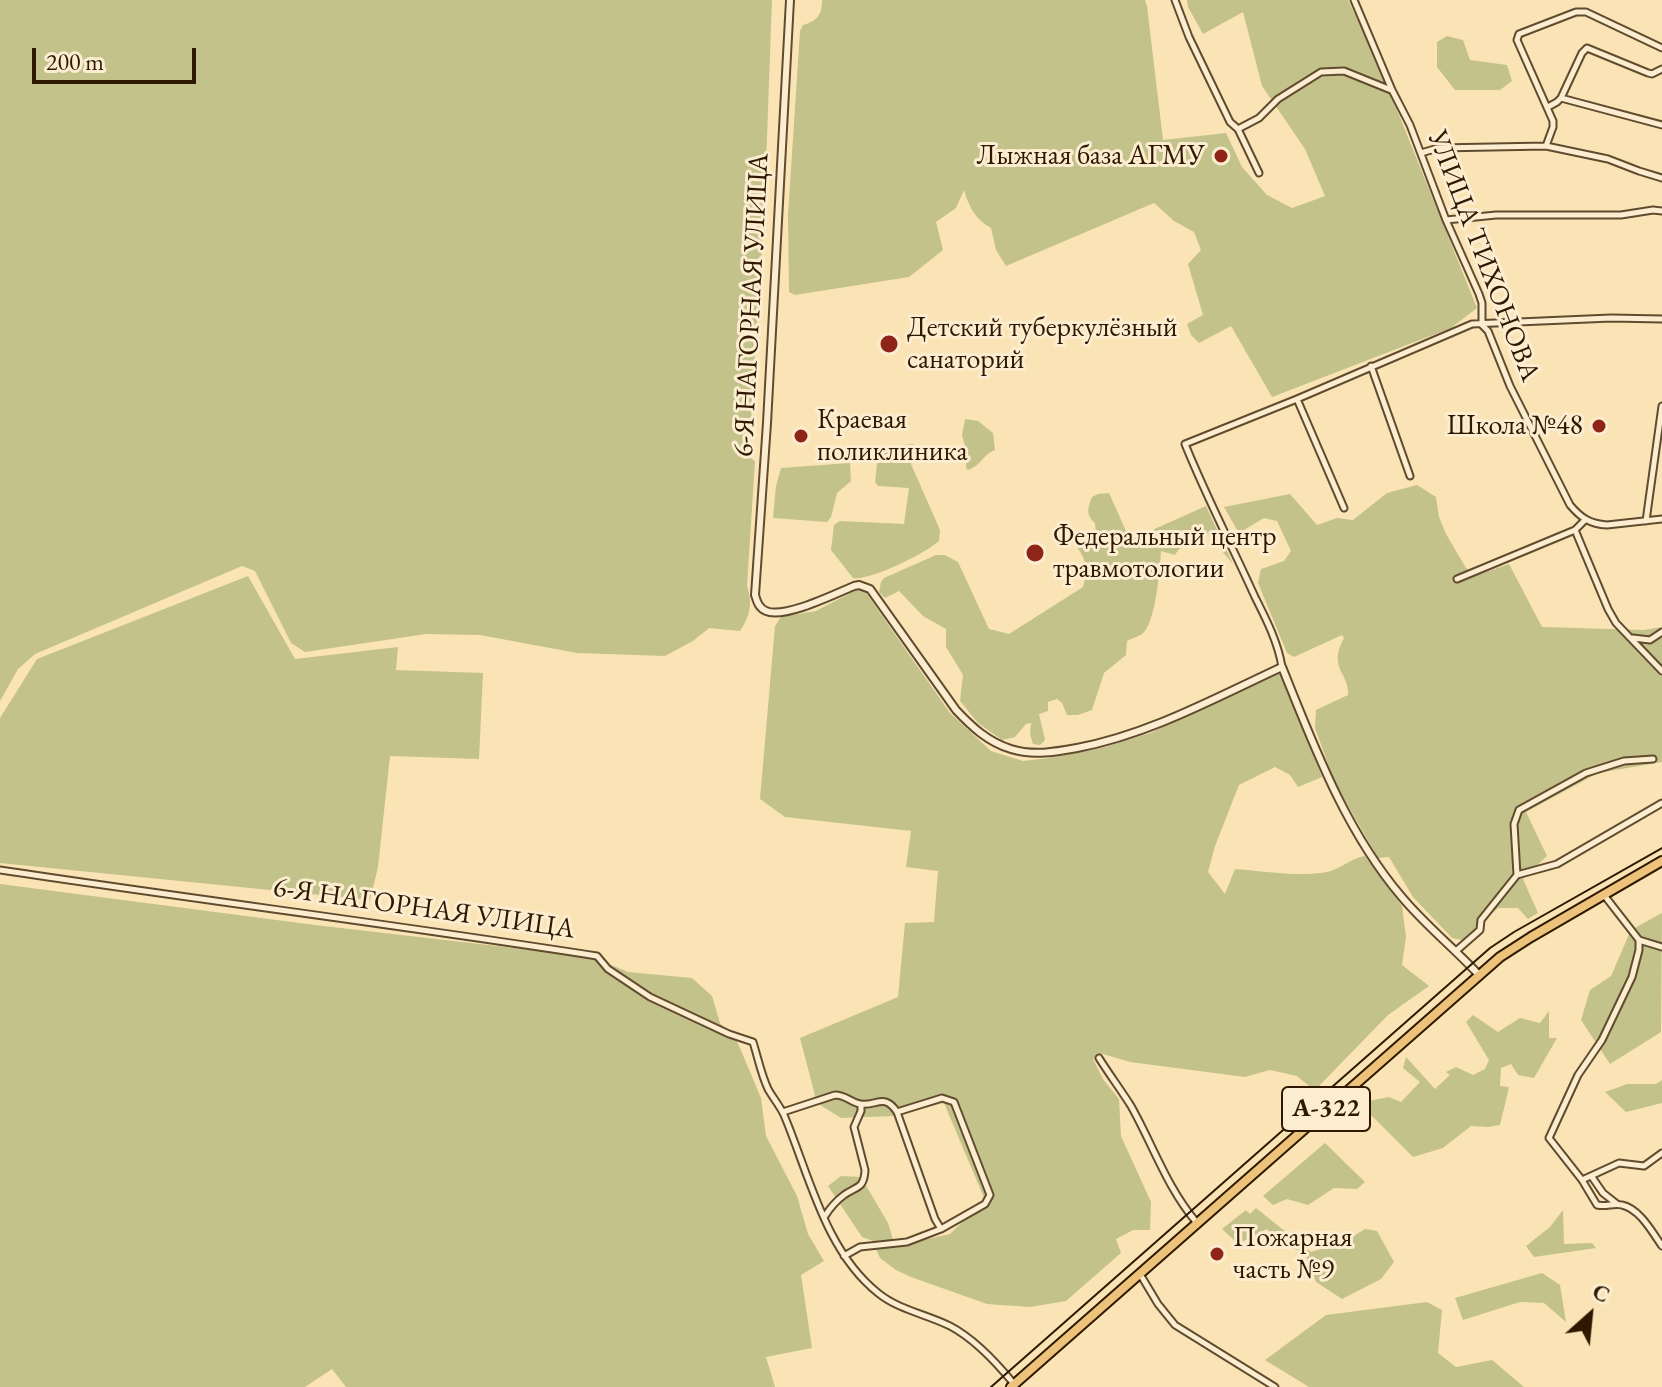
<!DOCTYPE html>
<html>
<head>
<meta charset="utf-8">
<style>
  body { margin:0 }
  #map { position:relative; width:1662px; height:1387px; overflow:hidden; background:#fae4b6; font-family:"EB Garamond",serif }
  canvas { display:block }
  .north { position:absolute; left:1550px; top:1275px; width:80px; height:80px; -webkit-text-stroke:6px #fcedd0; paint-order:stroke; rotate:27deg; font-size:22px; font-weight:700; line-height:32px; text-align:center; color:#2e1800 }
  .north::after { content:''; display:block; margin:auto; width:28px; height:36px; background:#2e1800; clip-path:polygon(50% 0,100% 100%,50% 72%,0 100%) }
  .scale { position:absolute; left:32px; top:48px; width:164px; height:36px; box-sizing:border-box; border:4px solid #2e1800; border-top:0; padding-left:10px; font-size:24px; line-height:28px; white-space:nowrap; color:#2e1800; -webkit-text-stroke:6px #fcedd0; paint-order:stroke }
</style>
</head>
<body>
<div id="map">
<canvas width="1662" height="1387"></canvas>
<div class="north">С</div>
<div class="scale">200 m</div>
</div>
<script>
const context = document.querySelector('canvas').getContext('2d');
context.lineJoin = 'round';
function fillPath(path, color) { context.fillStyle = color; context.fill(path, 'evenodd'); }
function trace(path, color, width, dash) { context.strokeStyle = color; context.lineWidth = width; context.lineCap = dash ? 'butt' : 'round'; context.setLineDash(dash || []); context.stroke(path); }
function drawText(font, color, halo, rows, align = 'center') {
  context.font = font + ' "EB Garamond",serif'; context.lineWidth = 6; context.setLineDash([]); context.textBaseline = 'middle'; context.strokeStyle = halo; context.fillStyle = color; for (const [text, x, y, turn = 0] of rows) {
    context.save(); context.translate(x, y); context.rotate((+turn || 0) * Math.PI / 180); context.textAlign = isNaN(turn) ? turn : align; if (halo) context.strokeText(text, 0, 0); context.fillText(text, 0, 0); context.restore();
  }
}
fillPath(new Path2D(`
  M0 0H772L765 193 749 457 755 461 747 586C753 603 750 616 740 631L709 628 693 641 665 656 577 653 480 635 426 634 305 652 291 643 255 571 242 566 35 654 18 669 0 701Z
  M822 0H1145L1147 6 1163 140 1226 133 1242 167 1267 195 1292 208 1325 196 1305 149 1262 86 1243 12 1203 34 1188 7 1187 0H1348L1376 58 1477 308 1451 328 1272 397 1231 326 1199 343 1191 335 1187 324 1203 315 1188 264 1201 250 1194 232 1174 221 1154 203 1006 266 996 250 991 228C975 219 969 207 964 190L956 208 936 222 943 250 909 277 795 295 789 292 788 215 800 31 803 25C817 21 822 15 822 0Z
  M1447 36 1463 40 1470 60 1507 65 1512 81 1500 90H1455L1437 67V42Z
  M965 419 978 421 993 433 995 450C982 455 982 465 968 470L966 468V450L962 435Z
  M914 444 911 464 940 530 939 541C926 553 870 581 853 578L831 550 834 525 840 521 904 524 909 488 878 486 875 482 879 447Z
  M850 463 851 481 837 493 831 517 827 522 773 518 776 486 781 468Z
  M1417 485 1436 497 1439 517 1446 534 1466 568 1478 575 1509 564 1542 627 1644 630 1662 627V762L1598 773 1526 812 1547 856 1523 879 1538 913 1528 919 1518 908H1498L1462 940 1452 938 1413 897 1389 857 1378 858 1335 783 1315 728 1316 710 1348 695C1350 673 1327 669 1344 638L1342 635 1294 657 1287 653 1258 583 1261 569 1284 561 1291 551 1277 521 1264 518 1239 533 1224 507 1290 494 1317 525 1337 518 1353 520 1387 493Z
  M1109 493 1130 540 1206 506 1233 564 1205 531 1202 543C1190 543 1181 544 1175 555L1161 551C1160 568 1156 619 1144 632 1141 636 1132 638 1127 641L1126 655 1104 673 1092 710 1078 715H1067L1062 703 1057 699 1048 702V711L1039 714 1045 740 1040 745 1033 744 1030 734 1031 723 1026 724 1015 737 1002 740 978 723 960 701 963 675 946 647V629L923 616 899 591 885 598 879 592 881 582 884 578 936 555H945L958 562 989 629 1009 634 1083 587C1088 570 1087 560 1076 546L1079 541 1096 533 1095 523C1085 514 1088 508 1092 497L1098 494Z
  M248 576 295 659 398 647 396 670 483 673 479 759 390 756 378 867 370 900 0 863V718L37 659Z
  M864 590 950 713 991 751 1023 761 1049 758 1101 748 1150 733 1279 672 1322 777 1298 787 1290 775 1275 767 1239 785 1215 846 1208 872 1225 894 1235 869C1262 871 1305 878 1331 871 1343 867 1352 858 1365 856L1402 906 1406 937 1402 965 1429 986 1388 1015 1317 1088 1309 1086 1297 1076 1270 1070 1245 1077 1130 1062 1103 1054 1093 1059 1103 1079 1119 1099 1121 1136 1151 1202 1150 1230H1133L1116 1239 1121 1253 1066 1301 1030 1307 987 1304 911 1277 896 1270 880 1258 875 1247 886 1248 950 1234 985 1200 944 1103 893 1116 841 1118 817 1103 800 1038 898 997 905 923 934 922 938 871 906 867 911 831 785 817 760 799 775 626 781 617 816 611 854 591Z
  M0 884 315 925 592 957 628 972 692 978 712 996 720 1023 737 1041 761 1098 766 1136 797 1196 808 1234 824 1261 801 1275 812 1348 766 1357 775 1387H346L332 1369 305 1387H0Z
  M1662 913 1661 1032 1610 1064 1581 1020 1590 990 1611 976 1631 930Z
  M1549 1011V1038H1557L1534 1078 1518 1075 1511 1064 1501 1068 1500 1086 1509 1087 1500 1125 1487 1127 1471 1126 1443 1148 1413 1157 1359 1103 1389 1097 1401 1102 1420 1082 1403 1068 1406 1057 1435 1089 1450 1075 1446 1072 1456 1067 1473 1075 1485 1069 1489 1060 1466 1022 1473 1015 1498 1032 1520 1018 1540 1023Z
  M1662 1080V1103L1626 1112 1605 1092 1627 1084H1656Z
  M1325 1143 1365 1182 1357 1189 1334 1188 1308 1205 1287 1199 1273 1205 1263 1196Z
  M841 1176 861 1177 888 1223 894 1243H879L862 1237 828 1186Z
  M1256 1208 1311 1252 1344 1242 1365 1229 1377 1231 1394 1262 1381 1279 1342 1299 1316 1282 1305 1253 1279 1242 1267 1229 1238 1244 1222 1229 1246 1210 1250 1214Z
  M1563 1210 1564 1244 1592 1243 1596 1248 1534 1257 1526 1246 1550 1227Z
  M1542 1273 1560 1285 1566 1322 1544 1303 1520 1302 1463 1320 1455 1298Z
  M1427 1302 1442 1310 1438 1353 1456 1367 1492 1360 1524 1387H1309L1265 1360 1326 1315Z`), '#c3c28b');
const minor = new Path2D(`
  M1175 0 1189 37 1230 122 1238 129 1259 173
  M1354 0 1392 90 1410 125 1446 220 1479 294 1482 303V325L1488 331 1510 386 1570 505C1581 518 1590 524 1607 525L1662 519
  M1561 98 1582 53 1587 48 1648 73 1652 74 1662 69
  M1548 107 1557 102 1561 98 1662 125
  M1238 129 1259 118 1278 99 1321 72 1344 71 1391 90
  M1546 146 1553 127V121L1517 40 1519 34 1576 12H1586L1662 48
  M1421 153 1438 148 1546 146 1608 159 1639 171 1662 178
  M1446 220 1496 215H1621L1653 210 1662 211
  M1371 366 1410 476
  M1297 399 1344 508
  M1646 521 1662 406
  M1575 530 1608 609 1616 623 1662 671
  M1457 579 1575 530 1585 520
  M1633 638 1650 640 1662 632
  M1282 667C1278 642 1266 619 1255 597 1232 546 1206 496 1185 444L1297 399 1472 324 1611 318 1662 319
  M0 870C199 900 398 925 597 956L608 969 650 997 729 1034 753 1042C758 1058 761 1074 768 1089 773 1098 780 1106 784 1115 809 1174 825 1251 878 1293 899 1310 926 1314 950 1326 975 1339 996 1362 1014 1384
  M1517 875 1514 824 1519 810 1586 773 1624 761 1653 759
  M1604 895 1639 940V950L1632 977 1602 1040 1578 1075 1549 1138 1582 1180 1619 1163 1644 1166 1662 1153
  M1639 940 1662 947
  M1456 951 1480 930 1481 920 1517 875 1557 864 1662 803
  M1099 1058C1109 1074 1121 1090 1131 1106 1153 1145 1167 1188 1197 1223
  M783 1112 835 1095C845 1095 851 1102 860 1104 876 1107 884 1092 897 1112L935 1219 941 1229 985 1204 990 1195 954 1102 942 1098 897 1112
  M1592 1177 1603 1193 1617 1204
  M1582 1180 1597 1205C1606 1207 1614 1203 1622 1205 1640 1209 1652 1232 1662 1246
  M825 1216C830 1208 836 1201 844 1195 857 1186 864 1189 865 1170L854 1127 861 1111V1104
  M844 1256 860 1247 907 1242 941 1229
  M1140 1274 1158 1304 1175 1325 1275 1387`);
const tertiary = new Path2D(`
  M790 0 767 423 755 595C757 602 759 608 766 611 784 619 835 594 854 586L859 585 870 589 956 710C972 727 988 742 1011 749 1033 756 1055 752 1077 748 1150 734 1215 698 1282 667 1314 746 1345 830 1401 896 1424 924 1454 948 1479 975`);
const trunk = new Path2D(`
  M1011 1387 1500 957 1531 937 1662 861`);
trace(minor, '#614b2e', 9);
trace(tertiary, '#614b2e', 10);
trace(trunk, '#2e1800', 12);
trace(minor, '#fcedd0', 5);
trace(tertiary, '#fcedd0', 6);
trace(trunk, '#edc27b', 8);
trace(new Path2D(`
  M991 1387 1490 948 1514 932 1662 848`), '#2e1800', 2);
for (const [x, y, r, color] of [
  [1221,156,8,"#8f2418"],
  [889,344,10,"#8f2418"],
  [1599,426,8,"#8f2418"],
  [801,436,8,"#8f2418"],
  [1035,553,10,"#8f2418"],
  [1217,1254,8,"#8f2418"]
]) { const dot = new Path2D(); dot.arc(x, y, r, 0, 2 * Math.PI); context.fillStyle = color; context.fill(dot); trace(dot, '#fcedd0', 3); }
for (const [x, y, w] of [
  [1326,1109,88]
]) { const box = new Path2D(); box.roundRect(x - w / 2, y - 22, w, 44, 6); context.fillStyle = '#fcedd0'; context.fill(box); trace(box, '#2e1800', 2); }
drawText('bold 26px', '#2e1800', null, [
  ["А-322",1326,1109]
]);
drawText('28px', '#2e1800', '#fcedd0', [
  ["Лыжная база АГМУ",1205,156,"right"],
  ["Детский туберкулёзный",907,328],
  ["санаторий",907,360],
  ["Краевая",817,420],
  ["поликлиника",817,452],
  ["Школа №48",1583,426,"right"],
  ["Федеральный центр",1053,537],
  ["травмотологии",1053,569],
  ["Пожарная",1233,1238],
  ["часть №9",1233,1270]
], 'left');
drawText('28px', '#2e1800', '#fcedd0', [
  ["УЛИЦА ТИХОНОВА",1483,256,69],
  ["6-Я НАГОРНАЯ УЛИЦА",752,305,-87],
  ["6-Я НАГОРНАЯ УЛИЦА",424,909,8]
]);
</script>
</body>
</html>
